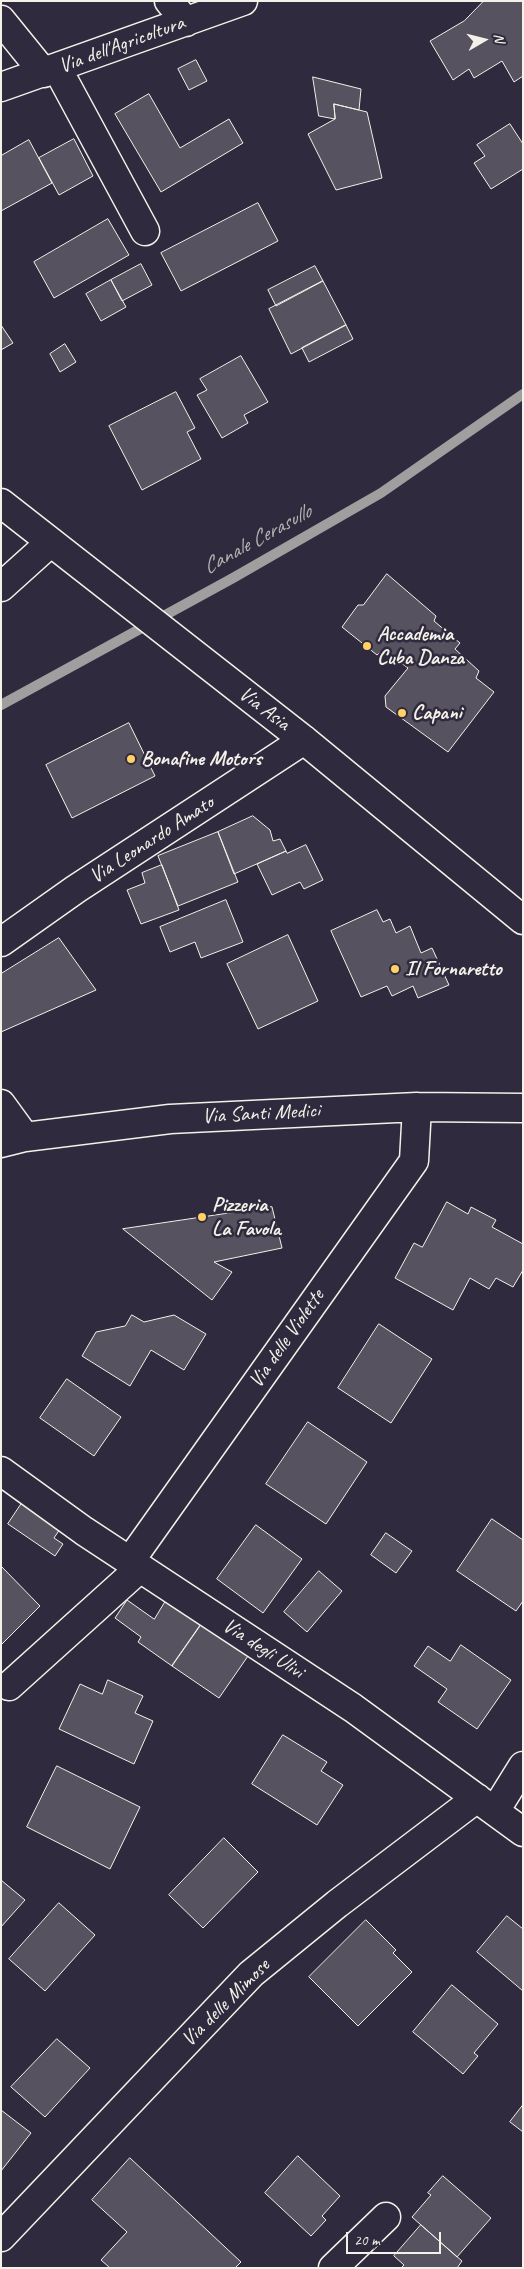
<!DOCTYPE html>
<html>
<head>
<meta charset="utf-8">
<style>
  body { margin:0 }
  #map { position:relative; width:524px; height:2269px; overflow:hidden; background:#2f2a3d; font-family:Caveat,sans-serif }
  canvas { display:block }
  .frame { position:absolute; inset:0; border:2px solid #f4f1e8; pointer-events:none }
  .north { position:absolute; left:459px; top:15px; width:50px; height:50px; -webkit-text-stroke:4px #2f2a3d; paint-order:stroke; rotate:82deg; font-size:14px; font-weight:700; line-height:20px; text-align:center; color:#f4f1e8 }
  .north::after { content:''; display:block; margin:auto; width:18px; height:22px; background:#f4f1e8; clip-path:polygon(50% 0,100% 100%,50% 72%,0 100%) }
  .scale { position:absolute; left:346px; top:2232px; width:95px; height:22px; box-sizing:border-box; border:2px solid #f4f1e8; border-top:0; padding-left:6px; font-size:15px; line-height:18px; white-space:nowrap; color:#f4f1e8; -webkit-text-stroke:4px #2f2a3d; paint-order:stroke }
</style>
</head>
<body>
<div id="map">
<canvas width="524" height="2269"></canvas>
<div class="frame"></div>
<div class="north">N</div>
<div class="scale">20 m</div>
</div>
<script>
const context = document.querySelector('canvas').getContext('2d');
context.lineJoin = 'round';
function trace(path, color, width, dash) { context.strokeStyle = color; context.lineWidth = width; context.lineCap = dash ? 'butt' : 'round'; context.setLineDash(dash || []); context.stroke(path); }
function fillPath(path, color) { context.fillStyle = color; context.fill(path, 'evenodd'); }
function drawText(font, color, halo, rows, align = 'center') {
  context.font = font + ' Caveat,sans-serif'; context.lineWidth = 5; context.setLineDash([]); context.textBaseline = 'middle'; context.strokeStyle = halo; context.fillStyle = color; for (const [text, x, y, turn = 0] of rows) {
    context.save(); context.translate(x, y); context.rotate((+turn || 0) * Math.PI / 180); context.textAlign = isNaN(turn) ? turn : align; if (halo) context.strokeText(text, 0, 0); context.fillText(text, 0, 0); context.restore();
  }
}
trace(new Path2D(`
  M1 705 233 578 381 493 523 394`), '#a19ea0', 10);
const building = new Path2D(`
  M484 1H523V76L514 82 502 61 474 78 469 69 453 80 430 41 464 21Z
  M196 60 207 81 189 90 178 69Z
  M313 77 361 89 359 110 334 104 335 119 319 116Z
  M149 94 180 148 229 119 243 143 161 192 115 114Z
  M334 104 367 112 382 178 336 190 308 134 335 119Z
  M510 124 523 144V169L491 189 474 163 485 156 477 145Z
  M74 139 93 176 59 195 39 158Z
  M29 140 52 183 1 211V156Z
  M258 203 278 241 181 291 161 253Z
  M108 219 129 255 54 298 34 262Z
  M141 264 152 285 122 301 111 280Z
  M315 266 323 281 276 306 268 290Z
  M111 280 126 307 101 321 86 294Z
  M323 281 346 325 291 354 269 309Z
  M1 325 13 343 1 350Z
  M346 325 353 339 309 362 302 348Z
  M65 344 76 362 60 372 50 354Z
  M241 356 268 402 244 415 248 423 222 438 197 395 207 390 200 379Z
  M176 392 195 428 187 432 201 459 142 490 109 426Z
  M387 574 436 616 434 621 460 643 455 649 479 671 476 678 494 692 448 752 386 707 385 696 408 668 383 650 377 655 342 627 358 605H363Z
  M129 723 155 776 72 818 46 765Z
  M253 816 270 830 273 841 280 839 286 851 234 874 218 832Z
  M218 832 238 882 178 906 158 856Z
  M306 845 323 880 304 889 300 882 272 895 257 864 286 851 287 853Z
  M162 865 179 910 141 924 127 890 145 883 142 873Z
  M226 900 243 942 201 958 195 942 170 952 160 927Z
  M377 910 383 922 390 919 396 933 410 926 421 953 432 948 449 985 418 998 413 986 392 996 387 986 361 997 331 931Z
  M288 935 318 1001 258 1029 227 964Z
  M59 938 96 990 1 1032V974Z
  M447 1202 468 1214 471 1207 496 1220 492 1227 523 1244V1270L513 1287 496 1278 489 1289 470 1278 453 1310 395 1278 414 1243 422 1247Z
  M272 1207 282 1248 214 1262 232 1272 212 1300 123 1229Z
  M132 1315 144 1322 174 1315 206 1334 184 1370 151 1350 130 1386 82 1356 96 1332 125 1326Z
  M379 1324 432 1359 391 1423 338 1388Z
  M67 1379 121 1417 94 1456 40 1418Z
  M308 1422 367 1462 326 1524 266 1484Z
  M22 1503 60 1529 54 1538 63 1544 55 1556 8 1524Z
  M492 1519 523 1540V1601L516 1611 457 1571Z
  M256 1525 302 1559 263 1613 217 1579Z
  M386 1533 412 1551 396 1573 371 1555Z
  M1 1566 40 1606 1 1645Z
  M319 1571 342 1591 307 1632 284 1612Z
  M167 1599 202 1623 172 1666 138 1642 141 1637 115 1618 127 1600 154 1619Z
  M202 1623 248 1656 219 1698 172 1666Z
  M461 1645 511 1680 477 1729 438 1702 447 1689 414 1666 428 1646 450 1661Z
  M108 1680 143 1696 135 1713 153 1721 134 1764 59 1729 80 1684 102 1694Z
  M283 1735 327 1762 321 1771 343 1785 317 1825 252 1784Z
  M57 1766 140 1807 110 1869 27 1827Z
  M224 1838 258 1872 203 1928 169 1895Z
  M1 1880 25 1900 1 1927Z
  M59 1903 95 1935 45 1991 9 1959Z
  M507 1916 523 1929V1991L477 1952Z
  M366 1920 396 1950 393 1953 412 1972 358 2026 309 1977Z
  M452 1985 498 2024 474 2053 478 2056 463 2074 413 2032Z
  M57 2039 90 2068 45 2117 11 2087Z
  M523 2105V2132L510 2122Z
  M1 2110 31 2133 1 2171Z
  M298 2156 340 2196 322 2216 326 2220 311 2236 265 2193Z
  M130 2158 241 2262 235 2268H110L101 2260 127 2232 92 2200Z
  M443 2176 491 2218 457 2257 412 2217 431 2195 428 2193Z
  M421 2225 462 2261 457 2268H401L404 2265 394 2256Z`);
fillPath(building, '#56525f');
trace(building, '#f4f1e8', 1);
const minor = new Path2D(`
  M169 1 186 22
  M1 20 44 73
  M57 68 145 231
  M1 87 243 1
  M1 503 304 740 523 920
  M1 587 51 542
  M1 942 76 889 304 740
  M1 1104 25 1137
  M1 1143 25 1137 170 1119 417 1107 523 1108
  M1 1471 84 1531 353 1708 523 1832
  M130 1561 414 1161 417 1107
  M9 1686 140 1568
  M495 1811 523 1766
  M1 2237 251 1974 337 1904 477 1798
  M333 2268 386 2217`);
trace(minor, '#f4f1e8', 31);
trace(minor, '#2f2a3d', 28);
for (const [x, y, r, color] of [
  [367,646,5,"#ffd166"],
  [402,713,5,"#ffd166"],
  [131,759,5,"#ffd166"],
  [395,969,5,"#ffd166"],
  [202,1217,5,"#ffd166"]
]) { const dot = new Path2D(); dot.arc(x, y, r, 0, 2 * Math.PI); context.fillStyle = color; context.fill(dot); trace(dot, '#2f2a3d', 2); }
drawText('21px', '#f4f1e8', '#2f2a3d', [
  ["Via dell'Agricoltura",122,45,-20],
  ["Via Asia",264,709,37],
  ["Via Leonardo Amato",152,840,-33],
  ["Via Santi Medici",261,1114,-3],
  ["Via delle Violette",287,1339,-55],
  ["Via degli Ulivi",263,1649,33],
  ["Via delle Mimose",226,2003,-45]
]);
drawText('bold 21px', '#f4f1e8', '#2f2a3d', [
  ["Accademia",377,634],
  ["Cuba Danza",377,658],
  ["Capani",412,713],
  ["Bonafine Motors",141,759],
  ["Il Fornaretto",405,969],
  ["Pizzeria",212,1205],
  ["La Favola",212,1229]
], 'left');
drawText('italic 22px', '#b6b2b2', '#2f2a3d', [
  ["Canale Cerasullo",257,540,-29]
]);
</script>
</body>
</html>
